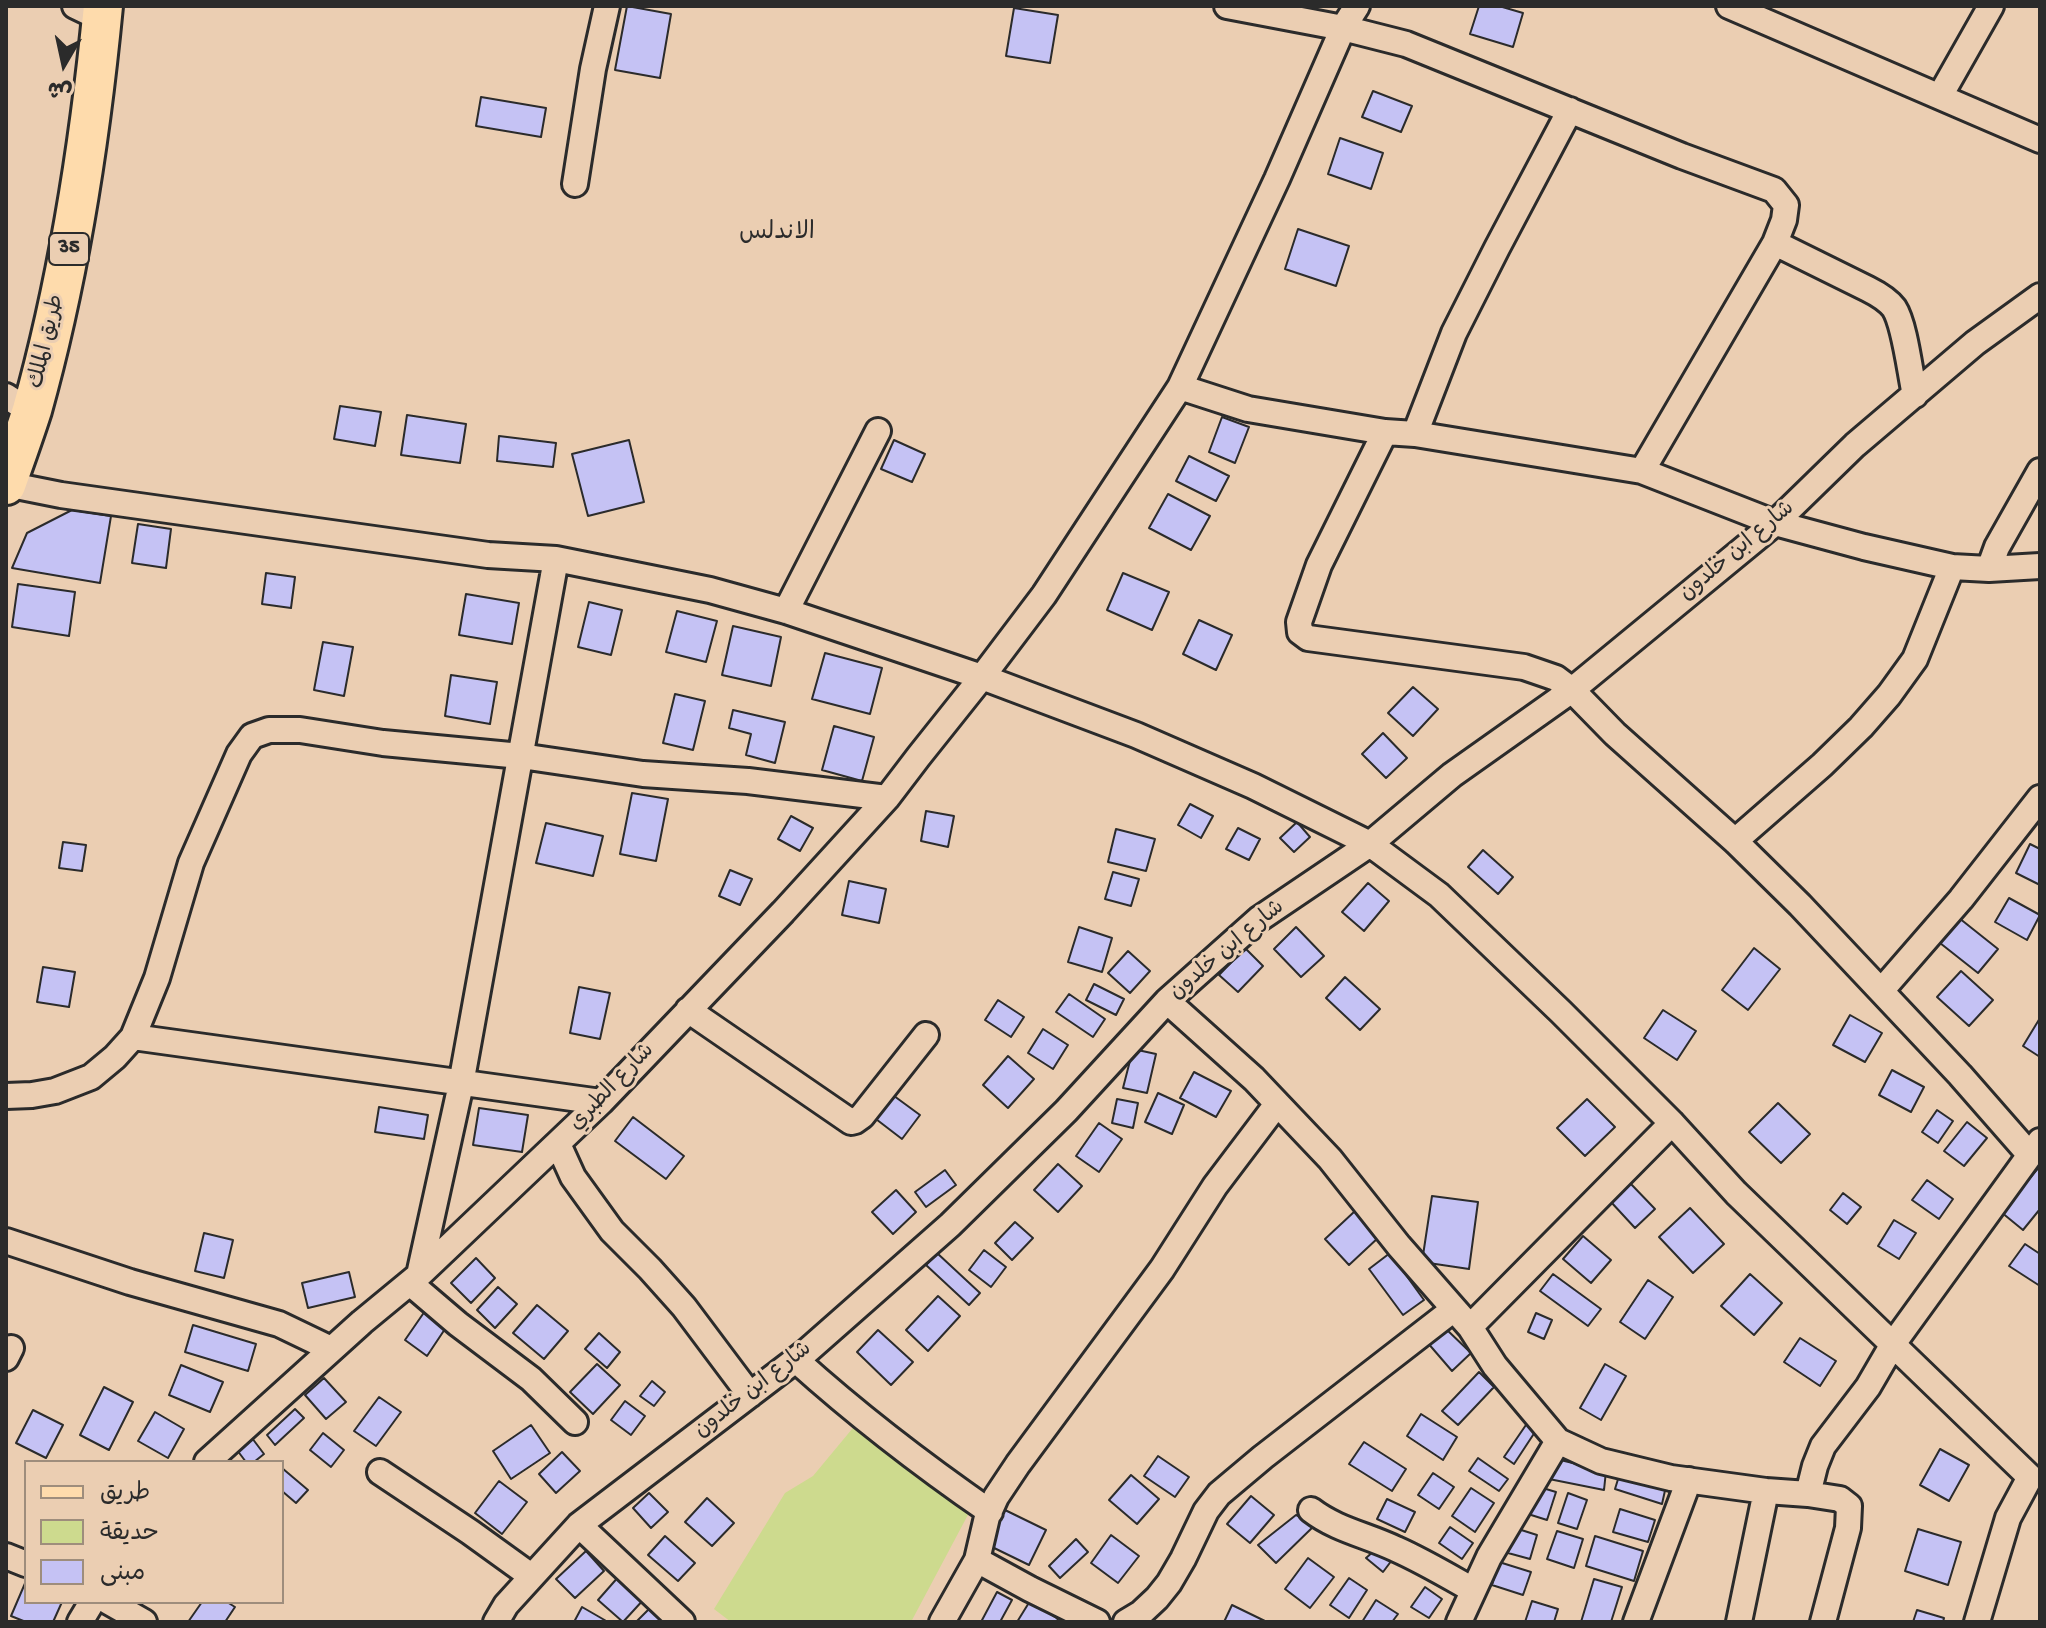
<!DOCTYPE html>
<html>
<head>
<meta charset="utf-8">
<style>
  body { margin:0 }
  #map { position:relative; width:2046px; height:1628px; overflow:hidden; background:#ebceb2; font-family:"Gochi Hand","Playpen Sans Arabic",sans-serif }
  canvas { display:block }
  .frame { position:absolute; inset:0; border:8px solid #2b2b2b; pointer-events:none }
  .legend { position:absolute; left:24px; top:1460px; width:260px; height:144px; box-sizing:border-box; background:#ebceb2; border:2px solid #9e8d7c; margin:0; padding:10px 14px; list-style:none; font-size:24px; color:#2b2b2b }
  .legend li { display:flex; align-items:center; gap:16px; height:40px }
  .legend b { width:40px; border:2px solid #9e8d7c }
  .north { position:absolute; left:24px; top:24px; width:80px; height:80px; -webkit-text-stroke:6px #ebceb2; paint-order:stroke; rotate:189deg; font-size:22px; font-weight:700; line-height:32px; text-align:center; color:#2b2b2b }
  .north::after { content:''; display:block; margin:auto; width:28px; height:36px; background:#2b2b2b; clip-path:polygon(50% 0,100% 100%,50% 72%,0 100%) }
</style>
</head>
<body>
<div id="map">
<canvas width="2046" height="1628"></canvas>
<div class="frame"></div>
<ul class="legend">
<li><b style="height:10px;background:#fedbac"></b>طريق</li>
<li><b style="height:22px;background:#cdda8e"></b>حديقة</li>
<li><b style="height:22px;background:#c5c2f4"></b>مبنى</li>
</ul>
<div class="north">ش</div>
</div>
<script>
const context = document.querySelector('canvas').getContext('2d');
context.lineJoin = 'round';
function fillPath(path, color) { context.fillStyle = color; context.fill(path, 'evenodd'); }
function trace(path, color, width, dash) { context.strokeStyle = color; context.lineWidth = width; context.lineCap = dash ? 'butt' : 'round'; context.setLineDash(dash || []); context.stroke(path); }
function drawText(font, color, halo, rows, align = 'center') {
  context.font = font + ' "Gochi Hand","Playpen Sans Arabic",sans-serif'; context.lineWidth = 6; context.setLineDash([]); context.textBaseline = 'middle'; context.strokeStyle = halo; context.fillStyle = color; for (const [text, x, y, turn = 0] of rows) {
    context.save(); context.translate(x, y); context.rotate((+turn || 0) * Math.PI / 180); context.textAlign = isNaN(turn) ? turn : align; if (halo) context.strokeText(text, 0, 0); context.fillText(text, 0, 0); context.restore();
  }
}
fillPath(new Path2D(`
  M862 1417 970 1511 911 1622H731L714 1609 785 1493 813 1476Z`), '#cdda8e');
const building = new Path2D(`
  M627 6 671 14 660 78 615 70Z
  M1479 6H1499L1523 13 1513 47 1470 34Z
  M1014 8 1058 15 1050 63 1006 56Z
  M1373 91 1412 106 1401 132 1362 117Z
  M481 97 546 108 541 137 476 126Z
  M1340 138 1383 153 1371 189 1328 174Z
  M1298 229 1349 246 1336 286 1285 269Z
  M340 406 381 412 375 446 334 439Z
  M407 415 466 424 460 463 401 455Z
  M1222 417 1249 427 1235 463 1209 452Z
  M499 436 556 443 553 467 497 461Z
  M629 440 644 502 588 516 572 454Z
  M894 440 925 454 912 482 881 469Z
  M1189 456 1229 476 1216 501 1176 481Z
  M1168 494 1210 516 1191 550 1149 528Z
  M72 510 111 516 100 583 12 568 27 533Z
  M138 524 171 529 166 568 132 563Z
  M266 573 295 577 291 608 262 604Z
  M1123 573 1169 592 1152 630 1107 610Z
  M18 584 75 592 69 636 12 627Z
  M466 594 519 603 512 644 459 635Z
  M589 602 622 610 611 655 578 647Z
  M677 611 717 621 706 662 666 652Z
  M1199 620 1232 635 1216 670 1183 654Z
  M733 626 781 637 771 686 722 675Z
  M323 642 353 647 344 696 314 690Z
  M825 653 882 668 870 714 812 699Z
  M451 675 497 682 490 724 445 716Z
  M1413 687 1438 709 1413 736 1388 713Z
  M675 694 705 701 693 750 663 743Z
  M733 710 785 722 775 763 746 755 751 734 729 728Z
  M834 726 874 737 862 781 822 770Z
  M1383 733 1407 758 1386 778 1362 754Z
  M632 793 668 799 656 861 620 854Z
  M1190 804 1213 816 1201 838 1178 825Z
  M926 811 954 816 948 847 921 841Z
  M791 816 813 828 800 851 778 839Z
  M1297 822 1310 837 1294 852 1280 838Z
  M546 823 603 836 593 876 536 863Z
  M1238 828 1260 839 1249 860 1226 849Z
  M1116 829 1155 839 1146 871 1108 862Z
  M63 842 86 845 82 871 59 868Z
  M2030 844 2040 849V885L2016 873Z
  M1483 850 1513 877 1498 894 1468 867Z
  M730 870 752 879 740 905 719 896Z
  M1113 872 1139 879 1131 906 1105 899Z
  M849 881 886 889 879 923 842 915Z
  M1368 883 1389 901 1364 931 1342 912Z
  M2009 898 2040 915 2027 940 1995 922Z
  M1959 918 1998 949 1978 973 1940 943Z
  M1079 927 1112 938 1102 972 1068 962Z
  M1296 927 1324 956 1301 977 1274 949Z
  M1245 948 1263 966 1238 992 1219 975Z
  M1754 948 1780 969 1748 1010 1722 990Z
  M1128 951 1150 971 1130 993 1108 973Z
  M43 967 75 972 69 1007 37 1002Z
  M1961 971 1993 1000 1969 1026 1937 997Z
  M1345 977 1380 1009 1360 1030 1326 998Z
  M1094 984 1124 999 1116 1015 1086 1000Z
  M579 987 610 993 600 1039 570 1033Z
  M1069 994 1105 1019 1093 1037 1056 1012Z
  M998 1000 1024 1017 1011 1037 985 1020Z
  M1663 1010 1696 1031 1677 1060 1644 1038Z
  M1850 1015 1882 1033 1865 1062 1833 1045Z
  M2040 1018V1057L2023 1046Z
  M1043 1029 1068 1045 1053 1069 1028 1053Z
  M1133 1049 1156 1054 1147 1093 1123 1088Z
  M1008 1056 1034 1079 1008 1108 983 1085Z
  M1892 1070 1924 1087 1911 1112 1879 1095Z
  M1194 1072 1231 1091 1216 1117 1180 1098Z
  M890 1093 920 1115 902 1139 872 1116Z
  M1158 1093 1184 1105 1172 1134 1145 1122Z
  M1117 1099 1138 1103 1133 1128 1112 1123Z
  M1587 1099 1615 1127 1585 1156 1557 1128Z
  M1778 1103 1810 1134 1781 1163 1749 1132Z
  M379 1107 428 1115 424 1139 375 1132Z
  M479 1108 528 1115 522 1152 473 1145Z
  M1937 1110 1953 1121 1938 1143 1922 1132Z
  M633 1117 684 1156 666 1179 615 1141Z
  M1967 1122 1987 1138 1964 1166 1944 1151Z
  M1099 1123 1122 1139 1099 1172 1076 1156Z
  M1058 1164 1082 1186 1058 1212 1034 1190Z
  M2040 1166V1209L2023 1230 2001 1212Z
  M945 1170 956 1185 926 1207 915 1192Z
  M1927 1180 1953 1199 1939 1219 1912 1200Z
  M1630 1183 1655 1209 1635 1228 1611 1202Z
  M896 1190 916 1212 893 1234 872 1212Z
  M1843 1193 1861 1207 1847 1224 1830 1210Z
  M1432 1196 1478 1202 1469 1269 1422 1262Z
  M1690 1208 1724 1244 1693 1273 1659 1237Z
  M1355 1211 1379 1237 1349 1265 1325 1239Z
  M1894 1220 1916 1233 1899 1259 1878 1246Z
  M1015 1222 1033 1238 1012 1260 995 1243Z
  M204 1233 233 1240 224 1278 195 1271Z
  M1583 1236 1611 1260 1591 1283 1563 1259Z
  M2025 1244 2040 1254V1286L2009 1266Z
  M984 1250 1006 1267 991 1287 969 1270Z
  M937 1253 980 1293 969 1305 926 1265Z
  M1390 1253 1424 1300 1403 1315 1369 1269Z
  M476 1258 495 1278 471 1303 451 1283Z
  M349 1272 355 1297 308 1308 302 1283Z
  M1553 1274 1601 1309 1588 1326 1540 1291Z
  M1750 1274 1782 1303 1754 1335 1721 1306Z
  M1648 1280 1673 1297 1645 1339 1620 1322Z
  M498 1287 517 1304 495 1328 477 1310Z
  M938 1296 960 1316 928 1351 906 1330Z
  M537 1305 568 1331 544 1359 513 1333Z
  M425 1311 447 1326 427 1356 405 1340Z
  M1536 1313 1552 1320 1544 1339 1528 1332Z
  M193 1325 256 1344 248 1371 185 1352Z
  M1445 1328 1471 1353 1452 1371 1427 1342Z
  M878 1330 913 1362 891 1385 857 1352Z
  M599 1333 620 1352 607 1368 585 1349Z
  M1800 1338 1836 1361 1820 1386 1784 1362Z
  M597 1364 620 1385 593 1414 570 1392Z
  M1605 1364 1626 1376 1601 1420 1580 1408Z
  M181 1365 223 1382 210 1412 169 1395Z
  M1479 1372 1494 1387 1458 1425 1442 1411Z
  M324 1378 346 1402 326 1419 305 1395Z
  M652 1381 665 1392 654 1406 640 1396Z
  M104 1387 133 1402 109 1450 80 1435Z
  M379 1397 401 1412 376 1446 354 1431Z
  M625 1401 645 1416 631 1435 611 1420Z
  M295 1409 304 1418 275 1445 267 1435Z
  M33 1410 63 1425 46 1458 16 1443Z
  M155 1412 184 1429 168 1458 138 1441Z
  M1421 1414 1457 1437 1443 1460 1407 1436Z
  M1528 1422 1537 1429 1514 1464 1504 1457Z
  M531 1425 550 1453 511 1479 493 1451Z
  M323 1433 344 1450 331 1467 310 1450Z
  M252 1438 264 1454 254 1462H246L237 1450Z
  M1364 1442 1406 1469 1392 1491 1349 1464Z
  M1940 1449 1969 1465 1949 1501 1920 1485Z
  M562 1452 580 1471 556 1493 539 1474Z
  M1158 1456 1189 1477 1175 1497 1144 1476Z
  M1478 1458 1508 1479 1499 1491 1469 1471Z
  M1552 1458 1606 1471 1604 1490 1544 1478Z
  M282 1468 308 1490 296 1503 282 1491Z
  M1433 1473 1454 1487 1439 1509 1418 1495Z
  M1131 1475 1159 1499 1137 1524 1109 1500Z
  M1619 1476 1666 1486 1662 1504 1615 1489Z
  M499 1481 527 1502 502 1534 475 1513Z
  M1536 1486 1556 1492 1547 1520 1528 1514Z
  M1471 1488 1494 1503 1475 1532 1452 1516Z
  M649 1493 668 1512 651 1528 633 1508Z
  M1568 1493 1587 1500 1577 1529 1558 1523Z
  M1251 1496 1274 1515 1250 1543 1227 1524Z
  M707 1498 734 1523 712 1546 685 1522Z
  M1387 1499 1415 1512 1405 1532 1377 1519Z
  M1620 1509 1655 1520 1648 1542 1613 1532Z
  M1005 1510 1046 1530 1029 1565 988 1545Z
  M1296 1515 1316 1524 1276 1563 1258 1545Z
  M1450 1527 1473 1543 1462 1559 1439 1543Z
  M1515 1528 1537 1535 1530 1559 1508 1553Z
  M1918 1529 1961 1542 1948 1585 1905 1571Z
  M1557 1531 1583 1539 1574 1568 1547 1559Z
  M1111 1535 1139 1556 1118 1583 1091 1563Z
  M665 1536 695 1563 678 1581 648 1555Z
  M1595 1536 1643 1551 1634 1581 1586 1566Z
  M1076 1539 1088 1552 1060 1578 1049 1566Z
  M1375 1550 1392 1560 1383 1572 1366 1558Z
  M586 1551 604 1571 575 1598 556 1579Z
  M1308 1558 1334 1577 1310 1608 1285 1589Z
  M1499 1562 1531 1572 1523 1595 1492 1585Z
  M620 1575 645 1598 623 1622 598 1600Z
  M1349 1578 1367 1590 1349 1618 1330 1605Z
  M1594 1579 1622 1587 1611 1622H1581Z
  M26 1581V1602H62L53 1622H26L11 1616Z
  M1425 1587 1442 1599 1429 1618 1411 1607Z
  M997 1592 1012 1600 1000 1622H981Z
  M1376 1600 1398 1614 1392 1622H1362Z
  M1030 1601 1058 1619 1056 1622H1017Z
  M1532 1601 1558 1609 1554 1622H1525Z
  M202 1602H227L235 1607 225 1622H188Z
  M1232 1605 1267 1622H1224Z
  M582 1607 608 1622H574Z
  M650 1608 664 1622H636Z
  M1917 1610 1944 1618 1943 1622H1913Z`);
fillPath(building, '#c5c2f4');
trace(building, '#2b2b2b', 2);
const street = new Path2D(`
  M75 6 102 19
  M1227 6 1343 28 1406 44 1682 156 1774 190 1786 205 1784 220 1775 243 1642 471
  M1729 6 2040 140
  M1940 96 1991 6
  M575 184 593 69 607 6
  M1775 243 1868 289C1878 294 1887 299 1894 308 1905 325 1910 373 1915 395
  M1180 387 1248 409 1385 432 1415 434 1642 471 1775 523 1864 547 1952 567 1989 569 2040 566
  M6 396 31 412
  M1385 432 1319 565 1299 622 1300 632 1308 638 1524 667 1556 678 1572 690 1615 734 1735 841 1800 905 1960 1075 2030 1155
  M1415 434 1454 333 1497 248 1570 110
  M6 484 61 495 488 555 556 559 710 590 786 611 982 677 1136 735 1253 786 1370 844 1439 895 1561 1012 1672 1123 1736 1193 2030 1477 2008 1518 1977 1622
  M1989 569 1997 547 2040 471
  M786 611 878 431
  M1735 841 1822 765 1861 727 1889 695 1915 659 1952 567
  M1881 991 1961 899 2040 798
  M1167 1001 1254 1079 1330 1159 1399 1246 1470 1327 1495 1366 1558 1441 1601 1461 1671 1478 1766 1491 1808 1494 1815 1466 1823 1446 1868 1387 1893 1344 2040 1141
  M688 1010 851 1122 855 1121 862 1116 926 1035
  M133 1037 601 1102
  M6 1096 32 1095 55 1091 91 1077 115 1057 133 1037 157 978 191 863 239 754 252 736 269 730H300L383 743 521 756 643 774 748 781 887 798
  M558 1144 573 1177 612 1231 650 1269 684 1307 750 1395
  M6 1241 130 1282 279 1324 331 1349
  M419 1275 461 1084 556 559
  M410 1283 458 1324 531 1379 575 1422
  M1470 1327 1672 1123
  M6 1358 11 1348
  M796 1360C857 1415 922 1465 990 1512
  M207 1462 362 1322 419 1275 601 1102 783 912 887 798 919 756 982 677 1044 595 1180 387 1277 179 1343 28 1357 6
  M380 1472 470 1532 531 1576
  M1808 1494 1840 1499 1849 1506 1848 1528 1823 1622
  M1311 1510C1337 1530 1367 1535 1396 1549 1423 1561 1448 1576 1473 1590
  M579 1525 682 1622
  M6 1556 26 1564
  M977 1560 987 1517 996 1497 1018 1464 1162 1269 1215 1186 1277 1104
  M109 1602 144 1622
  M80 1622 92 1602
  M496 1622 506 1605 579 1525 806 1352 950 1225 1066 1111 1167 1001 1259 919 1370 844 1452 775 1572 690 1775 523 1855 445 1975 343 2040 296
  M942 1622 977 1560 1030 1589 1097 1622
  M1126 1622 1141 1613 1157 1598 1169 1583 1183 1559 1206 1511 1219 1494 1263 1457 1454 1309
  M1459 1622 1489 1557 1558 1441
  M1636 1622 1689 1480
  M1739 1622 1766 1491`);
const primary = new Path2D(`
  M6 485C15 460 24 435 32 410 69 278 90 142 103 6`);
trace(street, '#2b2b2b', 30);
trace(primary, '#2b2b2b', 44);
trace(street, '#ebceb2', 24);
trace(primary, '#fedbac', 38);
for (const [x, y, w] of [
  [69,249,40]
]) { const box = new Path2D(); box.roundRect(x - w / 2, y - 16, w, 32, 6); context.fillStyle = '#ebceb2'; context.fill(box); trace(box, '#2b2b2b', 2); }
drawText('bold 20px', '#2b2b2b', null, [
  ["35",69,249]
]);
drawText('22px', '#2b2b2b', '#ebceb2', [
  ["طريق الملك",48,342,-77],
  ["شارع ابن خلدون",1738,552,-40],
  ["شارع ابن خلدون",1228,951,-40],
  ["شارع الطبري",613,1088,-46],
  ["شارع ابن خلدون",754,1391,-38]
]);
drawText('24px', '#2b2b2b', '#ebceb2', [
  ["الاندلس",777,234]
]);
</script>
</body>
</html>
